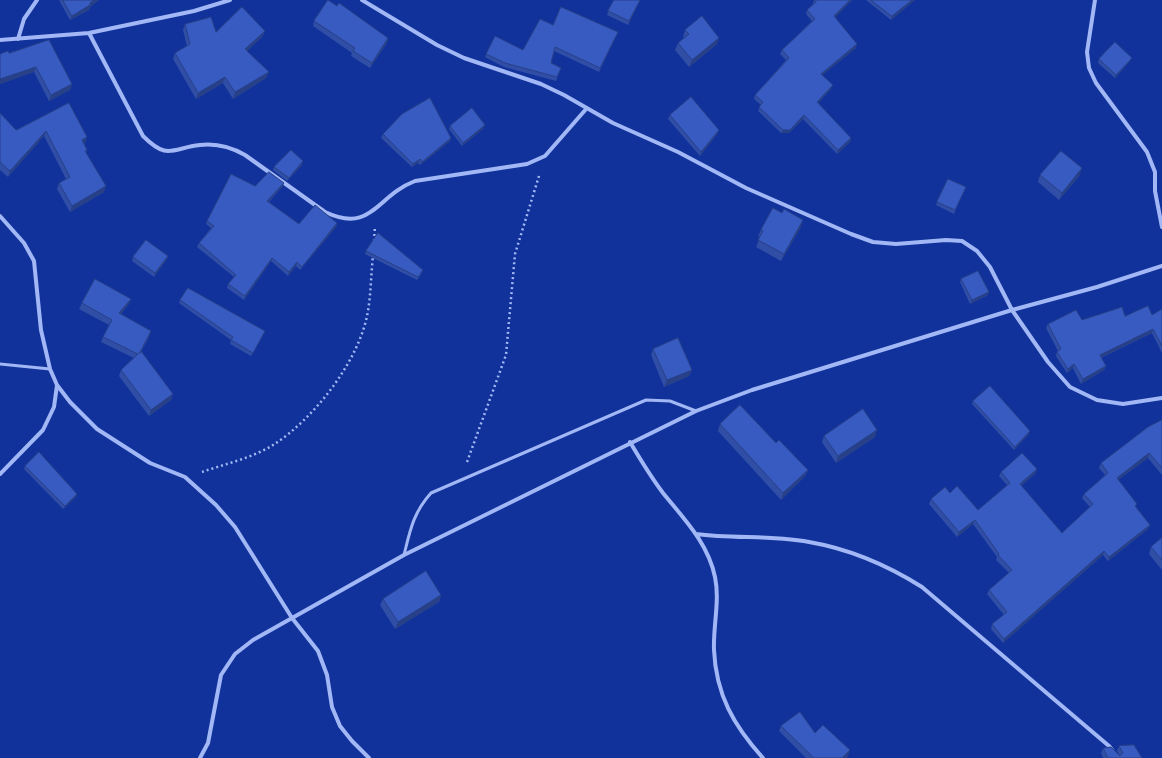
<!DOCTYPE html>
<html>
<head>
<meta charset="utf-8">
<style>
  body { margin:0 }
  canvas { display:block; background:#10329a }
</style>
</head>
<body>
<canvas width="1162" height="758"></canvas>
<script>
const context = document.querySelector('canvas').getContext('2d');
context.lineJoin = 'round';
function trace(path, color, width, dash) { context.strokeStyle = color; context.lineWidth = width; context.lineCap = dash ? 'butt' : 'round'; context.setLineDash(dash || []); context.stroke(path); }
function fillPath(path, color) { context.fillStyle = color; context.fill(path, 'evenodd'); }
trace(new Path2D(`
  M374 241 375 226
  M467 462 506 355 515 254 539 176
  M202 472C225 464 252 458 273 445 314 419 360 360 368 311 371 293 371 274 373 256`), '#a2b7f5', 2.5, [2, 3]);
trace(new Path2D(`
  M0 364 50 369
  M404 555C410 531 413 513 431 493L646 400 670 401 696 411`), '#a2b7f5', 3);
trace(new Path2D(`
  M362 0 437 45 464 58 541 84 564 95 613 123 678 152 746 188 851 234 873 242 896 244 946 240 962 241 977 251 990 267 1012 310 1048 362 1070 387 1097 400 1123 404 1162 398
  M1095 0 1087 52 1089 68 1096 83 1147 152 1155 172V191L1162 227
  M89 33 143 136C168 161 172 148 200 145 217 143 231 147 245 155L325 212C372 234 376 196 415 181L527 164 545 156 587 108
  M18 39 24 19 37 0
  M0 40 89 33 194 11 230 0
  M0 216 24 243 34 261 41 330 50 369 57 385 70 402 97 429 150 463 185 477 216 505 235 527 292 618 318 651 327 675 332 707 340 726 352 741 369 758
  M630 442C640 459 651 477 663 493 684 519 708 543 715 577 720 601 713 626 714 650 716 695 734 726 763 758
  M0 474 43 430 54 407 57 385
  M696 534C734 539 772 535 809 542 850 549 887 565 922 587L1109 746 1118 758
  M200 758 208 743 221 675 235 654 253 640 404 555 696 411 752 390 1012 310 1097 287 1162 266`), '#a2b7f5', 4);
fillPath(new Path2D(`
  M59 0H99L90 7 89 10 70 20Z
  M640 0 628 25 607 15 608 11Z
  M814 0H852L835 17 856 48 822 75 831 89 818 103 851 138 850 142 837 154 803 119 789 133H781L758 111 761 105 754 99 755 95 786 60 780 54 782 50 812 21 806 14 807 10 813 4V3Z
  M866 0H915L891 20Z
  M337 6 388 38 387 43 370 68 351 56 352 53 313 26 314 21Z
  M185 24 216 32 265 31 262 37 247 51 266 78 233 99 223 83 196 99 173 59 175 53 187 46 183 30Z
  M553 25 618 32 599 72 554 51 551 63 561 68 556 81 504 67 485 57 486 54 523 50Z
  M685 30 717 44 689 67 675 50 678 43 684 38 683 37Z
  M9 53 72 84 70 90 49 101 34 72 0 84V54Z
  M1099 59 1130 61 1115 78 1098 63Z
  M69 103 85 143H84L87 150 86 153 104 192 70 212 57 189 59 183 66 179 44 136 8 177 0 170V113L16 130Z
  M670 115 718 133 700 156 668 119Z
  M450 126 484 128 462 146 449 129Z
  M383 134 451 138 450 141 420 165 418 163 412 167 381 138Z
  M302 165 287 181 273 170 274 167Z
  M1040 175H1080L1059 200 1038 182Z
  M255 186H283L269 202 299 224 337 223 336 227 300 270 296 266 288 276 271 261 244 300 227 288 228 284 234 277 197 247 199 243 211 228 206 224 207 221Z
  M964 190 954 214 936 205 937 202Z
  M801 227 781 261 756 247 760 237 758 236 761 230Z
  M366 251 422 273 417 280 365 254Z
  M168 256 167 259 154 277 132 261 133 257Z
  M961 279 988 295 970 304 960 282Z
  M180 300 263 335 251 356 230 344 231 340 179 303Z
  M82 303 129 304 121 314 149 337 141 352 173 394 171 400 149 416 119 376 121 370 134 358 101 342 103 337 109 325 79 309Z
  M1162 309V353L1152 333 1101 358 1106 366 1104 370 1081 384 1073 368 1067 373 1056 356 1057 352 1058 351 1046 328 1048 324 1125 316 1152 315Z
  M653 349 692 370 689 376 664 387 651 355Z
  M973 401 1029 434 1014 450 972 404Z
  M1162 420V475L1148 458 1118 480 1136 507 1150 525 1148 529 1108 561 1103 555 1003 643 991 629 992 624 1004 615 987 594 989 590 1009 573 996 560 997 557 973 524 957 537 929 504 931 499 950 493 978 510 1007 485 999 476 1001 472 1037 469 1035 474 1021 486 1062 533 1090 507 1082 498 1084 494 1105 475 1099 468 1101 463Z
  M720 424 776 443 808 470 805 476 781 500 718 431Z
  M824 436 875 437 836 463 822 442Z
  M25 466 77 494 76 497 63 509 24 469Z
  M1162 538V570L1149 554 1151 547Z
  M441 595 439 602 395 629 380 605 383 599Z
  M781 726 815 733 848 756 846 758H806L779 731Z
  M1119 746 1142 758H1103L1101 753 1103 748 1120 756 1117 751Z`), '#304ea6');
fillPath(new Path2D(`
  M94 0H99L90 7 89 10 70 20 72 16Z
  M640 0 639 3 628 25 629 21Z
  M850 0H852L833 20 834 16Z
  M912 0H915L891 20 892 16Z
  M265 31 262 37 243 55 245 49Z
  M388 38 387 43 370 68 372 63Z
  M719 38 717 44 689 67 692 60Z
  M857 44 856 48 819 78 821 74Z
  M1132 58 1130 61 1115 78 1116 75Z
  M36 67 34 72 0 84V79Z
  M269 72 266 78 233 99 235 92Z
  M225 77 223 83 196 99 198 93Z
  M72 84 70 90 49 101 51 95Z
  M833 85 831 89 816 106 817 102Z
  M804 115 803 119 789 133H781L783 130Z
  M485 125 484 128 462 146 463 143Z
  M719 130 718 133 700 156 701 152Z
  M46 131 44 136 8 177 10 171Z
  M87 137 85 143 80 145 82 140Z
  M451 138 450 141 420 165 422 162Z
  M851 138 850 142 837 154 838 150Z
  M420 159 418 163 412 167 413 164Z
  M303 161 302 165 287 181 289 178Z
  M1082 168 1080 175 1059 200 1062 193Z
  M284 183 283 186 266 204 267 201Z
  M106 186 104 192 70 212 72 206Z
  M803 220 801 227 781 261 784 254Z
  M337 223 336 227 300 270 302 267Z
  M168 256 167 259 154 277 155 273Z
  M272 258 271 261 244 300 245 296Z
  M297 262 296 266 288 276 289 272Z
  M989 292 988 295 970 304 972 300Z
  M131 299 129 304 117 319 119 313Z
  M1153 329 1152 333 1098 359 1100 355Z
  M151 331 149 337 136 359 139 354Z
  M1074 364 1073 368 1067 373 1068 369Z
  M1106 366 1104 370 1081 384 1083 379Z
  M692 370 689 376 664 387 667 380Z
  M173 394 171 400 149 416 151 410Z
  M877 430 875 437 836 463 838 456Z
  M1030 431 1029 434 1014 450 1015 447Z
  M1149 453 1148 458 1115 482 1117 478Z
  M1037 469 1035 474 1018 488 1020 484Z
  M808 470 805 476 781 500 783 493Z
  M77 494 76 497 63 509 65 506Z
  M975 520 973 524 957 537 959 532Z
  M1150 525 1148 529 1108 561 1109 557Z
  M1104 551 1103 555 1003 643 1004 639Z
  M441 595 439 602 395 629 398 622Z
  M850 750 848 756 846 758H842Z`), '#274087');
const building = new Path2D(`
  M63 0H94L90 3V5L72 16Z
  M328 0 337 6 339 3 388 38 372 63 353 51 355 48 314 21Z
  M614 0H640L629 21 608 11Z
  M814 0H850L834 16 857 44 821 74 833 85 817 102 851 138 838 150 804 115 790 130H783L759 107 763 102 755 95 789 58 782 50 815 19 807 10 816 2Z
  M871 0H912L892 16Z
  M242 7 265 31 245 49 269 72 235 92 225 77 198 93 175 53 190 44 185 24 211 17 216 32Z
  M561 7 618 32 600 68 555 47 551 63 561 68 557 77 505 63 486 54 495 36 523 50 540 19 553 25Z
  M702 16 719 38 692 60 678 43 689 34 685 30Z
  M49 40 72 84 51 95 36 67 0 79V54L8 51 9 53Z
  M1115 42 1132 58 1116 75 1099 59Z
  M691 97 719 130 701 152 670 115Z
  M430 98 451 138 422 162 420 159 413 164 383 134 402 114Z
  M69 103 87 137 82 140 87 150 85 151 106 186 72 206 59 183 70 177 46 131 10 171 0 162V113L16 130Z
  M472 108 485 125 463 143 450 126Z
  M291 150 303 161 289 178 274 167Z
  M1061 151 1082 168 1062 193 1040 175Z
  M269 172 284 183 267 201 299 224 315 205 337 223 302 267 297 262 289 272 272 258 245 296 228 284 236 275 199 243 214 226 207 221 231 174 255 186Z
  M948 179 966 187 955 210 937 202Z
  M773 208 782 213 784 209 803 220 784 254 758 240 763 231 761 230Z
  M378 233 423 270 418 277 366 251Z
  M146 240 168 256 155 273 133 257Z
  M978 271 989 292 972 300 961 279Z
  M95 279 131 299 119 313 151 331 139 354 141 351 173 394 151 410 121 370 138 354 103 337 112 320 82 303Z
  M188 288 265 331 253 353 231 340 233 337 180 300Z
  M1148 306 1152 315 1162 309V346L1153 329 1100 355 1106 366 1083 379 1074 364 1068 369 1057 352 1061 349 1048 324 1076 310 1082 320 1122 307 1125 316Z
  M678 338 692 370 667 380 653 349Z
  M990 386 1030 431 1015 447 973 401Z
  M740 405 776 443 779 440 808 470 783 493 720 424Z
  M863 409 877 430 838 456 824 436Z
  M1162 420V468L1149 453 1117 478 1137 504 1135 506 1150 525 1109 557 1104 551 1004 639 992 624 1007 612 989 590 1012 570 998 555 999 554 975 520 959 532 931 499 945 487 950 493 957 486 978 510 1010 483 1001 472 1022 453 1037 469 1020 484 1062 533 1093 504 1084 494 1108 473 1101 463 1148 427Z
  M39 452 77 494 65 506 25 466Z
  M1162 538V560L1151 547Z
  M426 571 441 595 398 622 383 599Z
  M800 712 815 733 823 725 850 750 842 758H814L781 726Z
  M1134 745 1142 758H1108L1103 748 1111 747 1120 756 1123 753 1119 746Z`);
fillPath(building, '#385bc1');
trace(building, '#274087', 1);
</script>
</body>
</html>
